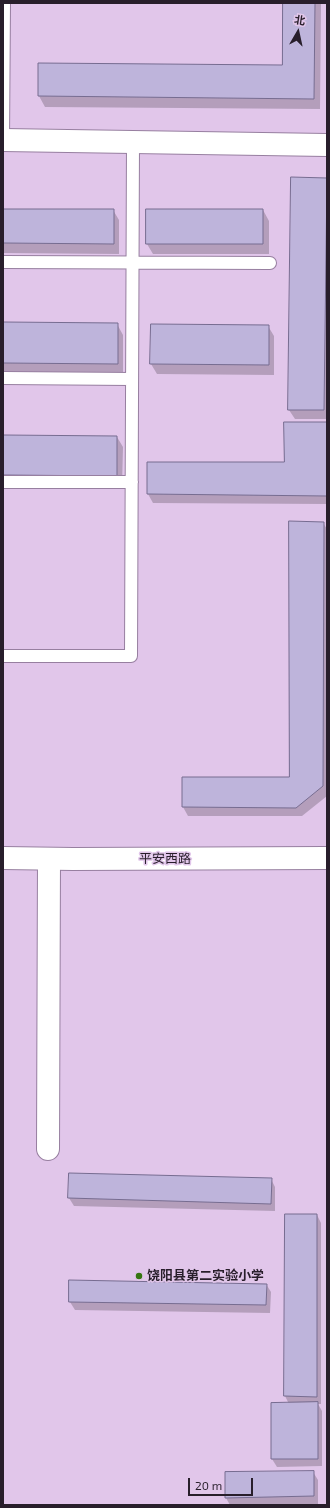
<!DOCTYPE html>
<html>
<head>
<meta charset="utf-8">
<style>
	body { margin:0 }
	#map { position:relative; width:330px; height:1508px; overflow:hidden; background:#e1c6ea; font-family:"Exo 2","Noto Sans SC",sans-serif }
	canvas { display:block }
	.frame { position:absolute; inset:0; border:4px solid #281e2b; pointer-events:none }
	.north { position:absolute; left:278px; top:12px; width:40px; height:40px; -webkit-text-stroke:3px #e1c6ea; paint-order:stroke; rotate:9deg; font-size:11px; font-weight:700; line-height:16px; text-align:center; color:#281e2b }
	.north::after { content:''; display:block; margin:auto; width:14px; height:18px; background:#281e2b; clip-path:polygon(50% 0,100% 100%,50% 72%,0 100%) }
	.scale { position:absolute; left:188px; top:1478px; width:65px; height:18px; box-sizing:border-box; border:2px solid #281e2b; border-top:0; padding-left:5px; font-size:12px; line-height:14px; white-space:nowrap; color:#281e2b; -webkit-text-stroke:3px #e1c6ea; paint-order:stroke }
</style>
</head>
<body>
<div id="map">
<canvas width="330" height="1508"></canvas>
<div class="frame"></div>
<div class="north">北</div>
<div class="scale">20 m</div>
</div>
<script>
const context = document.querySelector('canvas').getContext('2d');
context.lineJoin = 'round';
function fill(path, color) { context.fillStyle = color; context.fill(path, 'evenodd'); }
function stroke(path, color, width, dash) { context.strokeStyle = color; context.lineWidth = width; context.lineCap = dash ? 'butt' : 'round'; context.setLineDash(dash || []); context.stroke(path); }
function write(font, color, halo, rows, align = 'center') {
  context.font = font + ' "Exo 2","Noto Sans SC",sans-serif'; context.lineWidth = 3; context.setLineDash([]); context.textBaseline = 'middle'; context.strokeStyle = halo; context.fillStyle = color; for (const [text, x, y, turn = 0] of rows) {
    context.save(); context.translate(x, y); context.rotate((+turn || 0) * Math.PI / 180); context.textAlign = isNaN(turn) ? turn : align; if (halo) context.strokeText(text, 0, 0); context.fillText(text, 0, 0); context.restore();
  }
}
const shadow = new Path2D(`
	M284,3H321L320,109L45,107L39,96V64L283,66Z
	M326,179L327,419H295L289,410Z
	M3,210H113L119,220V254L3,253Z
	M263,210L269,221V254H153L147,244Z
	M3,323L117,324L123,335V374L3,373Z
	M268,326L274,336V375L157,374L151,364Z
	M327,423V504L153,503L148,494L285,463Z
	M3,436L117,437L123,447L122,487L3,485Z
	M323,523L327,529V796L302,816H188L183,807L290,778Z
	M271,1179L275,1187V1211L74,1206L69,1198Z
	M317,1215L321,1223V1404H318L322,1411V1466L277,1467L272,1459V1404H289L285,1396Z
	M266,1284L271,1292L270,1313L75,1310L70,1302Z
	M313,1472L318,1480V1504L230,1505L226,1498Z`);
const building = new Path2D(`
	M283,3H315L314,99L38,96V63L282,65Z
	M291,177L327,178L324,410H288Z
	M3,209H114V244L3,243Z
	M146,209H263V244H146Z
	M3,322L118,323V364L3,363Z
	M151,324L269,325V365L150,364Z
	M284,422H327V496L147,494V462H284Z
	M3,435L117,436V476L3,475Z
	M289,521L324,522L323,786L296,808L182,807V777H289Z
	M69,1173L272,1178L271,1204L68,1198Z
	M285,1214H317V1397L284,1396Z
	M69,1280L267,1284L266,1305L69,1302Z
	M318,1402V1459H271V1403Z
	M314,1471V1496L225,1498V1472Z`);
const lane = new Path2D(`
	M3,140L4,3
	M3,262L270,263
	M3,378L132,379
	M3,482H132
	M3,656H131L133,142`);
const street = new Path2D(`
	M3,140L327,145
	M48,1149L49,859`);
const secondary = new Path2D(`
	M3,858L73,859L327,858`);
const markers = [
	[139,1276,4,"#357511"]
];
const streetNames = [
	["平安西路",165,859]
];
const poiNames = [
	["饶阳县第二实验小学",147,1276]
];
fill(shadow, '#0003');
fill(building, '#beb4db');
stroke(building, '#766c90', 1);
stroke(lane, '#977fa0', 14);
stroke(street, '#977fa0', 24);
stroke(secondary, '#977fa0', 24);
stroke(lane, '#fff', 12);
stroke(street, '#fff', 22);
stroke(secondary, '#fff', 22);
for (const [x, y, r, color] of markers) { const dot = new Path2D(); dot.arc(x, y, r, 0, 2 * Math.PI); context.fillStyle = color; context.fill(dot); stroke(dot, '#e1c6ea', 1.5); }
write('13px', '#281e2b', '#e1c6ea', streetNames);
write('bold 13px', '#281e2b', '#e1c6ea', poiNames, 'left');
</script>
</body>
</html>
